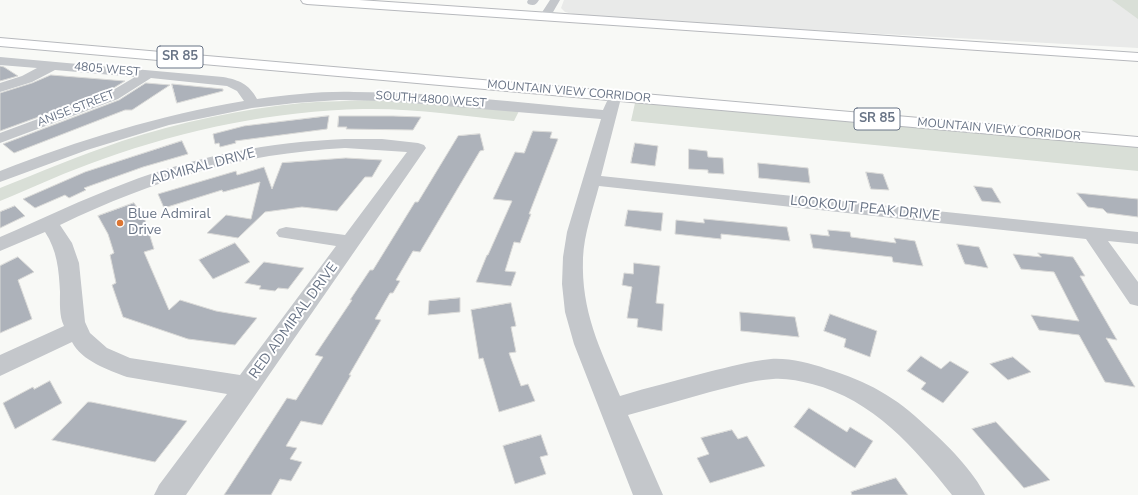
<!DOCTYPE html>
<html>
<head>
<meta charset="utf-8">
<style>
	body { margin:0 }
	canvas { display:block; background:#f8f9f6 }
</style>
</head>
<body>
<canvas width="1138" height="495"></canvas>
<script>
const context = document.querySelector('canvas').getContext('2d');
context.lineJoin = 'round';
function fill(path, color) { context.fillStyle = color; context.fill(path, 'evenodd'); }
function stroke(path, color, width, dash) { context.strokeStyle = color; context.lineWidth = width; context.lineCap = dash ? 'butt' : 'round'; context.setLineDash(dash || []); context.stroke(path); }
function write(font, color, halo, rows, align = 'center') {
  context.font = font + ' "Nunito Sans",sans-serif'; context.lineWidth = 4; context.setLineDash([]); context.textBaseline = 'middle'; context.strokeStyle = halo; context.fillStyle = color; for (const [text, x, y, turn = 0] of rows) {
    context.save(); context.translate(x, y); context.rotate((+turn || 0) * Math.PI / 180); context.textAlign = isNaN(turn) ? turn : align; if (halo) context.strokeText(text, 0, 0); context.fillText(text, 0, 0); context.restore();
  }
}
const built = new Path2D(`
	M564,0H1138V48L810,30L577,15L565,12L561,8Z`);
const green = new Path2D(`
	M1112,0H1138V19Z
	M375,100L519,111L514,121C464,116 413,108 363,109C275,111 187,129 103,159C68,171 34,187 0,201V188C40,172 81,155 122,141C179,122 242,109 302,103C326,101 351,101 375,100Z
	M635,103L1138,146V171L631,121Z`);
const building = new Path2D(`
	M0,66L4,67L18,76L0,81Z
	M51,75L125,81L107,92L0,131V93L32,83Z
	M146,83L170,85L132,110H125L14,153L3,144L119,100Z
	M172,84L223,89V91L177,103Z
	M329,116L327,129L235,141L236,143L220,147L219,143L215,144L213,134L244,126Z
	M339,116H393L421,117L413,130L346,129L347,127H338Z
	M533,131L552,132L550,138L558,139L529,214H531L520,243L514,242L505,271L516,272L511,286L476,282L487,255H488L512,201L493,199L515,152L524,153Z
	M480,134L484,150L480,151L420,252L413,251L396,280L400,281L393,293H390L375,319L381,320L349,375H351L322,425L301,421L286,446L297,448L290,459L302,462L291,481L280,479L271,495H224L287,398L296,400L323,357L315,355L352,300H350L370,270H373L415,202H418L458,136Z
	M182,141L188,154L143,167L84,188L86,190L69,198L65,195L35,208L23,199L85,172Z
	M635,143L658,146L655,166L631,163Z
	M689,149L707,151L708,157L723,158L724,174L708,173V170L689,169Z
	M346,158L382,160L372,177H365L337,211L302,207L265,212L238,238L207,233L226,215L251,219L260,182L223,192L222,190L164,208L158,194L236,171L237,175L264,167L272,189L282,163Z
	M758,163L808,168L810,183L759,178Z
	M866,172L883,174L889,190L871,189Z
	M974,186L992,188L1001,203L982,201Z
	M1077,193L1138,199V217L1107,213L1103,209L1088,207Z
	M134,203L144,217L154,249L144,252L169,310L180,300L216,311L257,318L235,345L188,339L123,317L112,285L116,283L110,255L114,253L108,234L98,216Z
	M15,206L25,216L0,228V212Z
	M628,210L663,213L661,231L625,226Z
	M704,219L787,227L790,241L721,234V239L675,234L676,220L704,223Z
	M828,230L850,232L851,237L896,243L894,238L915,241L923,266L893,262L892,257L813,248L810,234L829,236Z
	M235,243L250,262L213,279L199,260Z
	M957,244L979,247L988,268L965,264Z
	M1038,253L1073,257L1085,276H1080L1117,340L1106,338L1135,387L1105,382L1079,335L1039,330L1031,315L1079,321L1054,272L1021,269L1013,254L1041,257Z
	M18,257L34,272L18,280L32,319L0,333V266Z
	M264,262L304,268L288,289L278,288L275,291L259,289L261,286L245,283Z
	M634,263L660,266L656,303L664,304L662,331L637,327L638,319L627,318L632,287L622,285L624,273L633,274Z
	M460,298V312L428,315L429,301Z
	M511,303L516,326L511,327L516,352L509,353L521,386L528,384L535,401L499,412L483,358L479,359L471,310Z
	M740,312L795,317L799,337L741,331Z
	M830,314L877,331L870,357L844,347L846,339L824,331Z
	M921,356L941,369L950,361L969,372L943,403L921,389L926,383L907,371Z
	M1013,357L1031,372L1008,380L990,364Z
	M50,381L62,403L15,429L3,403L33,387L34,389Z
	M88,402H91L187,421L155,462L52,440Z
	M809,408L847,432L850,427L873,441L855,468L794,427Z
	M996,422L1050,480L1024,488L972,429Z
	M732,430L738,439L747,436L765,466L710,483L697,458L709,454L701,438Z
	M541,435L548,455L540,457L546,474L515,484L503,446Z
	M896,478L908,495H852L851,492Z`);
const minor = new Path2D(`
	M528,0H539C536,5 534,6 528,4L527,2Z
	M550,0H560L549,19H541L539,17Z
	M0,57L223,77C239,80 249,84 257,99C289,95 322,91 354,92C437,92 521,103 603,110L608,99L613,98L618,99L620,102L601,176L1138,232V244L1108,241L1138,282V306L1130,304L1086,239L599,186C593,209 584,234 583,258C581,312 600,348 620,396C649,387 679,380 708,372C729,367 749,361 771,359C790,358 809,363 827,369C867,381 896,397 926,426C945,442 975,473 985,495H952C914,447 873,400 812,384C799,381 786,378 773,379C752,380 731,387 710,392C683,400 656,407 628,415L663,495H633L574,344L565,312L562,284L563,257L567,232L601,119L385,101L339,100L295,103L252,108L169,125L87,150L0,182V171C79,140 160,115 244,101L237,91L227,86L151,78L118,99L0,143V133L108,93L135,77L55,70L32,82L0,92V83L22,76L37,68L0,65Z
	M345,139H382L418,143L424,145L426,148L186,495H154L159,485L227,394L127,377C108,370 82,361 72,342L0,376V355L64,326C59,316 60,302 60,292C59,270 57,250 45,232L0,251V237C42,219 83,199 126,183C196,156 270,142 345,139ZM345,148L407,152L345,235L286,227L279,229L276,233L279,237L336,246L240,375L130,358L107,348L90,333L85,322L79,263L72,243L60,225C156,179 239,154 345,148Z`);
const highway = new Path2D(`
	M301,0H359L1138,53V61L307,4L303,3Z
	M0,38L1138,137V147L0,46Z`);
const markers = [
	[120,223,4,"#dc7532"]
];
const farStreetnames = [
	["4805 WEST",107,70,5],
	["MOUNTAIN VIEW CORRIDOR",569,92,5],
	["SOUTH 4800 WEST",431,100,4],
	["ANISE STREET",76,109,-21],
	["MOUNTAIN VIEW CORRIDOR",999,130,5]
];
const shields = [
	[180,57,46],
	[877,119,46]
];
const shieldNames = [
	["SR 85",180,57],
	["SR 85",877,119]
];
const streetNames = [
	["ADMIRAL DRIVE",203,167,-15],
	["LOOKOUT PEAK DRIVE",865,209,6],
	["RED ADMIRAL DRIVE",294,321,-54]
];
const poiNames = [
	["Blue Admiral",128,215],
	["Drive",128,231]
];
fill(built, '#e9eae9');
fill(green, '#d9dfd7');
fill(building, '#adb2ba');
stroke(building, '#dadad8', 1);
stroke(highway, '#b7b9bd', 2);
fill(minor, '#c4c7cb');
fill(highway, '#fff');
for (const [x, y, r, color] of markers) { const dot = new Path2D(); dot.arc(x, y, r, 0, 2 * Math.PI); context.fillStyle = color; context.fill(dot); stroke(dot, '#fff', 1.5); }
write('12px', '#697486', '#fff', farStreetnames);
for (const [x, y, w] of shields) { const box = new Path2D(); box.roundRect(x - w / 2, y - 11, w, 22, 3); context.fillStyle = '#fff'; context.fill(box); stroke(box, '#697486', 1); }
write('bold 13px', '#697486', null, shieldNames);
write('14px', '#697486', '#fff', streetNames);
write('14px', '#697486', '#fff', poiNames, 'left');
</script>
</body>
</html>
